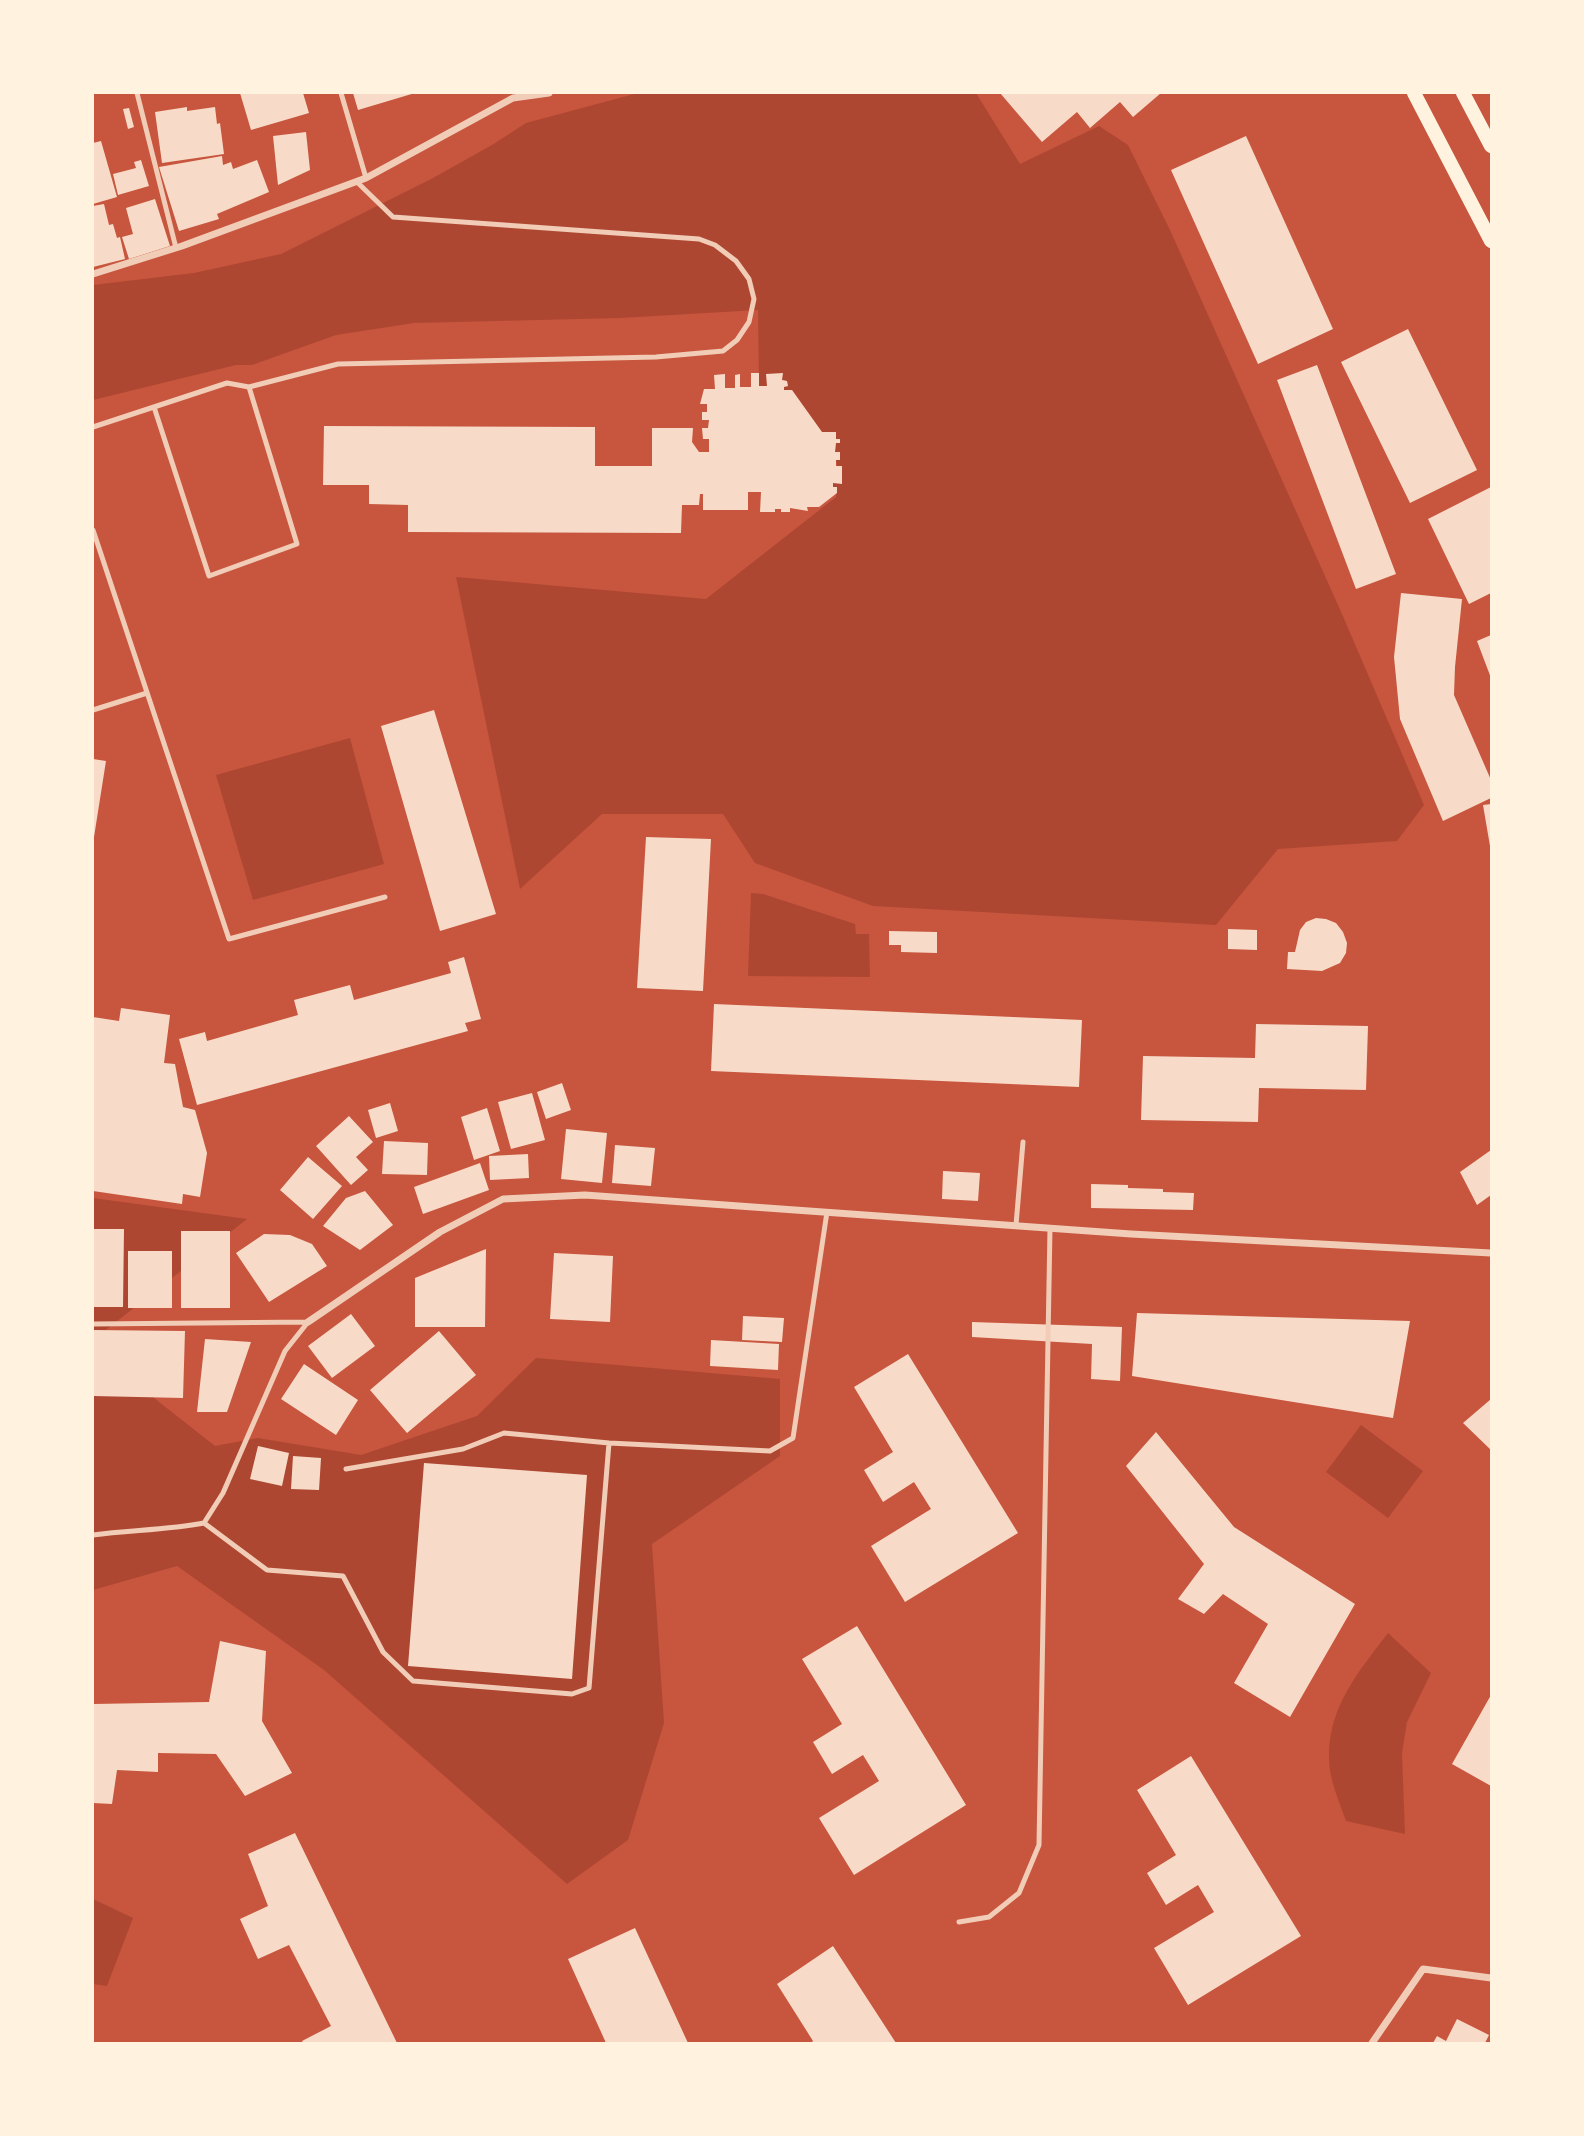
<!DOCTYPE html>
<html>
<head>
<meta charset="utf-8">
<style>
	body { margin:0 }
	#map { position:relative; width:1584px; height:2136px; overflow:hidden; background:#c8553d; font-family:Poppins,sans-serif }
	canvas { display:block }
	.frame { position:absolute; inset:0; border:94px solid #fff3e0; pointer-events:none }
</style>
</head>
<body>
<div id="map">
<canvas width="1584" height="2136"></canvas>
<div class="frame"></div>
</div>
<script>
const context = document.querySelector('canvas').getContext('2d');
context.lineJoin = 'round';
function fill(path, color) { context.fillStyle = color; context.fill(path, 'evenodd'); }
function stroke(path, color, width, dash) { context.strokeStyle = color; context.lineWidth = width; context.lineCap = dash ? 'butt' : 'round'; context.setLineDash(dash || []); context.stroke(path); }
const green = new Path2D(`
	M638,93H976L1020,164L1099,126L1128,145L1170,230L1342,614L1424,805L1397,841L1278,849L1216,925L873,906L755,863L723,814H602L520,889L456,577L706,599L836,497L837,487H833V483H841L836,460H840V452H835L836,443H840V439H836V432H822L792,390H784V387L788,386L787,381L782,380V374L767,386H759L758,310L620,318L414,323L336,335L252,365H236L93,400V285L194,273L281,254L433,178L492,145L526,123Z
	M350,738L384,864L253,900L216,775Z
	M751,893L763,894L855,924L856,934H869L870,977L748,976Z
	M93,1198L247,1219L93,1340Z
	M93,1350L215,1446L258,1438L361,1455L477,1416L536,1358L780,1379V1456L652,1544L664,1723L628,1840L567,1884L324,1670L177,1566L93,1590Z
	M1361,1425L1423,1471L1388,1518L1326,1472Z
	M1388,1633L1431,1673L1407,1722L1402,1753L1405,1834L1346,1821C1339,1801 1329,1779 1329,1758C1328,1707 1359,1671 1388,1633Z
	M93,1899L133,1918L107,1986L93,1984Z`);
const building = new Path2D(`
	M240,93H303L309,113L251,130Z
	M353,93H415L358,110Z
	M1000,93H1161L1133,117L1120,102L1090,128L1077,112L1042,142Z
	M187,107V111L215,107L217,124L220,123L224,154L162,163L155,112Z
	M129,108L134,127L128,129L123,109Z
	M306,132L310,170L278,185L273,136Z
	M1246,136L1333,329L1258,364L1171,170Z
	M101,141L117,197L93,204V143Z
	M222,156L223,165L231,162L233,169L257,160L269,192L217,214L219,219L179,231L159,167Z
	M141,160L149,186L118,195L113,174L136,168L134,162Z
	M155,199L170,246L129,259L122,237L133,234L126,208Z
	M104,204L109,225L113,224L117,238L120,237L125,259L93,267V206Z
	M1408,329L1477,470L1410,503L1341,362Z
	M1317,365L1396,574L1356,589L1277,380Z
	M751,373H759V386H767L766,374L783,373L782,380L787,381L788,386L784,387V390H792L822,432H836V439H840V443H836L835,452H840V460H836V466H842V484L833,483V487H837V493L819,507H807L808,511L790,508V512H781V509H775V512H760L761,492H748V510H703V494H700L699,505H682L681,533L408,532V505L369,504V485H323L324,426L595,427V466H652V428H693L692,442L699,452H709V439H703L702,428H708L709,420H702V412H707V404H700L704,389H715L714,375L725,374V388H735V375L740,374V387H751Z
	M1491,487V593L1469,604L1428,519Z
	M1401,593L1462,599L1455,667L1454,695L1491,780V798L1443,821L1400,719L1394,657Z
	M1491,635V678L1477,641Z
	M434,710L496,914L440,931L381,726Z
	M93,759L106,761L94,837H93Z
	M1491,804V846H1490L1483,805Z
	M646,837L711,839L703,991L637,988Z
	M1316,918L1326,919L1336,923L1343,932L1347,943L1346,953L1340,963L1322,971L1287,969L1288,952H1295L1300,930L1306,922Z
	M1228,929L1257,930V950L1228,949Z
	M889,931L937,932V953L901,952V945H889Z
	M464,957L481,1019L465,1023L468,1031L197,1105L179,1039L205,1032L207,1041L298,1015L294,1000L350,985L354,1000L451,973L448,962Z
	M714,1004L1082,1020L1079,1087L711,1071Z
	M121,1008L170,1015L164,1063L175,1064L183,1107L195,1110L207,1153L200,1197L183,1194L182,1204L93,1191V1017L119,1021Z
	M1256,1024L1368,1026L1366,1090L1259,1088L1258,1122L1141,1120L1143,1056L1255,1058Z
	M562,1083L571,1110L546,1119L537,1092Z
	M532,1093L545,1140L511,1149L498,1102Z
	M390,1103L398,1131L376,1138L368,1110Z
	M487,1108L500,1151L474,1160L461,1117Z
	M349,1116L373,1142L356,1157L368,1170L351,1185L316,1146Z
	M566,1129L607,1133L602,1183L561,1179Z
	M384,1141L428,1143L427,1175L382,1174Z
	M615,1145L655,1148L651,1186L612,1183Z
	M1491,1150V1195L1477,1205L1460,1172Z
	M528,1154L529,1178L490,1180L489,1156Z
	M308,1157L342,1186L313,1219L280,1190Z
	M480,1163L489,1190L423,1214L414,1187Z
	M943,1171L980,1173L978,1201L942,1199Z
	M1091,1184L1128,1185V1188L1163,1189V1192L1194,1193L1193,1210L1091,1208Z
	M365,1191L393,1225L360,1250L323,1226L346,1198Z
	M93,1229H124L123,1307H93Z
	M181,1231H230V1308H181Z
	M264,1234L290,1235L312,1244L327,1266L269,1302L236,1253Z
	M486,1249L485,1327H415V1278Z
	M128,1251H172V1308H128Z
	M554,1253L613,1256L610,1322L550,1319Z
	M1137,1313L1410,1321L1393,1418L1132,1376Z
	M351,1314L375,1346L332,1378L308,1346Z
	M743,1316L784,1318L782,1342L742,1340Z
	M972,1322L1122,1327L1120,1381L1091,1379L1092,1344L972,1337Z
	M93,1330L185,1331L183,1398L93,1396Z
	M439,1331L476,1375L407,1433L370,1390Z
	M205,1339L251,1342L227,1412H197Z
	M711,1340L779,1344L778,1370L710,1366Z
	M908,1354L1018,1533L905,1602L871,1546L931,1509L914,1482L883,1502L864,1470L893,1452L854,1387Z
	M304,1364L358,1400L336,1435L281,1399Z
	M1491,1399V1450L1463,1423Z
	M1156,1432L1234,1527L1355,1604L1290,1717L1234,1683L1268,1624L1223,1594L1204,1614L1178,1599L1204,1564L1126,1466Z
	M258,1446L289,1453L282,1486L250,1479Z
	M293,1456L321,1458L319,1490L291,1489Z
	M424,1463L587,1475L572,1679L408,1666Z
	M857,1626L966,1805L854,1875L819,1818L879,1781L863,1755L832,1774L813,1742L842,1724L802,1659Z
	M220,1641L266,1651L262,1721L292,1773L245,1796L216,1754L158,1753V1772L117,1770L112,1804L93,1803V1704L209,1702Z
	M1491,1695V1786L1452,1764Z
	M1191,1756L1301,1936L1188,2005L1154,1948L1214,1912L1198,1885L1166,1905L1147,1873L1176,1855L1137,1790Z
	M295,1833L397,2043H303L302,2041L331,2026L289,1945L258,1959L240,1919L268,1906L248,1854Z
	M635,1928L688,2043H606L568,1959Z
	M833,1946L896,2043H811L813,2041L777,1984Z
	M1457,2019L1489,2035L1485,2043H1433L1437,2036L1446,2041Z`);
const service = new Path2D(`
	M137,93L176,248
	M341,93L366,178
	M249,387L338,364L656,357L723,351L737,340L749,322L754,299L749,279L736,261L715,245L699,239L393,217L357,182
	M93,427L227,383L249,387L297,544L209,576L154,407
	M93,530L229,939L385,897
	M93,710L147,693
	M1016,1225L1023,1142
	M93,1324L308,1322
	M346,1469L463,1449L504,1433L609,1443L770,1451L793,1438L827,1212
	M204,1523L267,1570L343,1576L383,1652L413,1681L572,1694L589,1688L609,1443
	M93,1535C130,1530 167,1530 204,1523L223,1493L285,1351L308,1322
	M959,1922L989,1917L1019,1893L1039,1845L1050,1228`);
const minor = new Path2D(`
	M93,274L182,246L366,178L513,98L549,93
	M308,1322L440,1232L503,1199L585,1195L1131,1234L1491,1253
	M1372,2043L1423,1969L1491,1978`);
const secondary = new Path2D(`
	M1414,93L1491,241
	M1463,93L1491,146`);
fill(green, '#ae4732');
fill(building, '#f7dbc8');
stroke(service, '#f1ccb7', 5);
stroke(minor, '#f1ccb7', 7);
stroke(secondary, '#fff3e0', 14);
</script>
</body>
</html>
